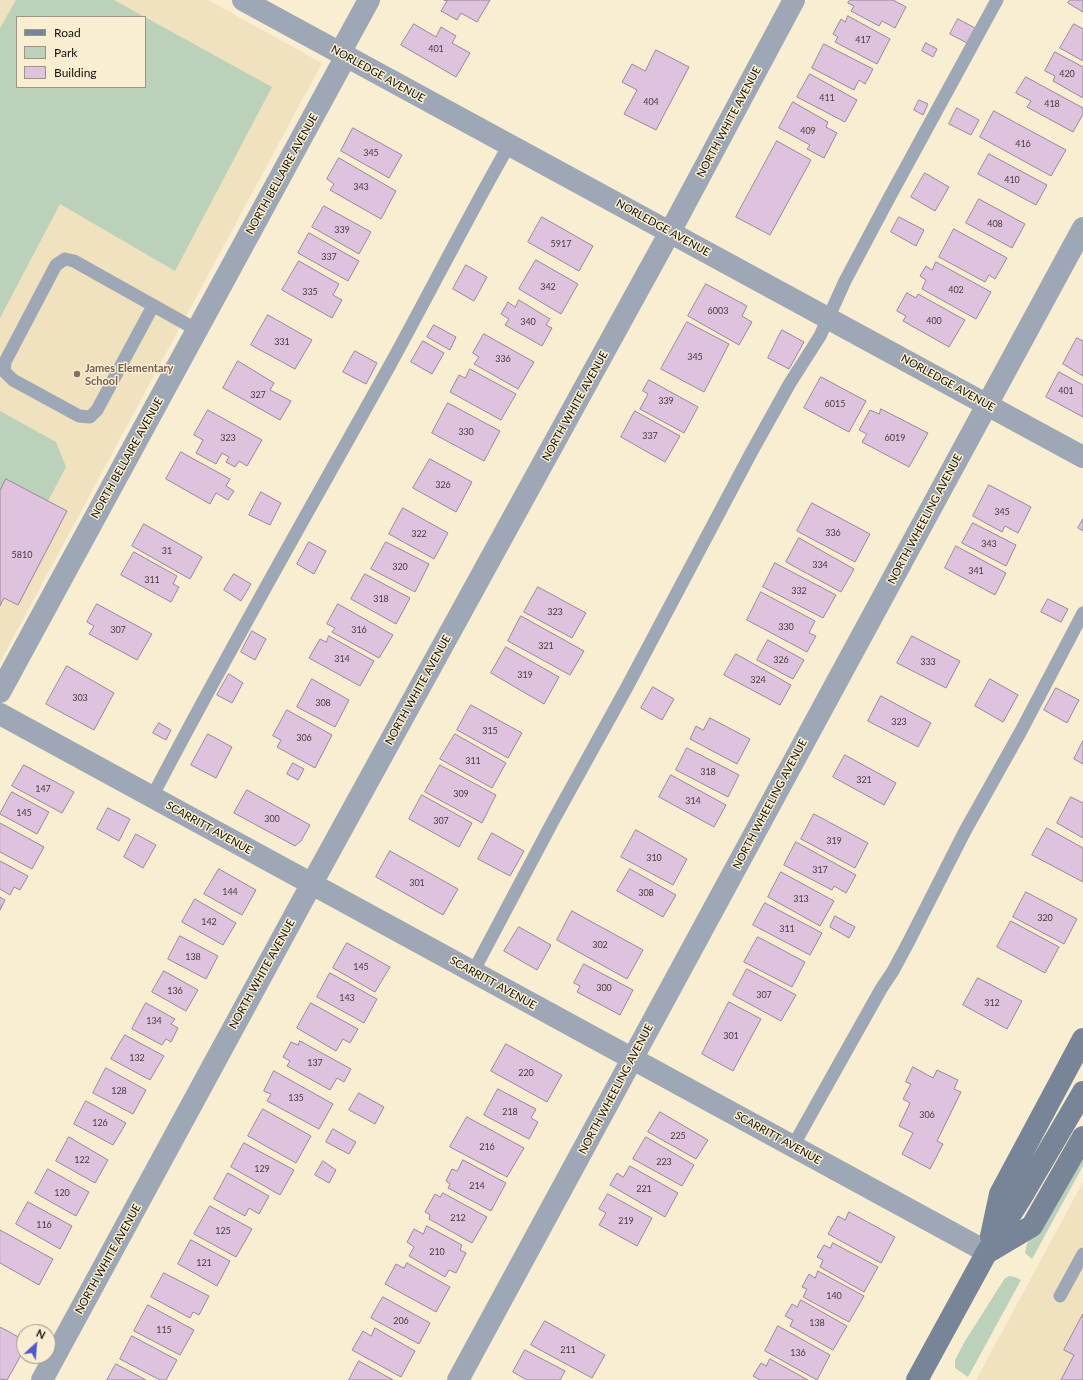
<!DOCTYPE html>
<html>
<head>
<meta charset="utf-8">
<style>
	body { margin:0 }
	#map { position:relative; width:1083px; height:1380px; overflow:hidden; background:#f9eed2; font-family:Lato,sans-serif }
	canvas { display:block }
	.legend { position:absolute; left:16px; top:16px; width:130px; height:72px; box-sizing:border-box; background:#f9eed2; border:1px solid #9d9581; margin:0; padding:5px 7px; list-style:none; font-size:12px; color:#141007 }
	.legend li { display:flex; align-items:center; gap:8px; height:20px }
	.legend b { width:20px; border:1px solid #9d9581 }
	.north { position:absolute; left:16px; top:1324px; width:40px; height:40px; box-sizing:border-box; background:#f9eed2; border:1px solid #9d9581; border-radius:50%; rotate:26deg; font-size:11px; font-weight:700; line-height:16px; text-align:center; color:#141007 }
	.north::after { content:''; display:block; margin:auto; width:14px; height:18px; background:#5258ce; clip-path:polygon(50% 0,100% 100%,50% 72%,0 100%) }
</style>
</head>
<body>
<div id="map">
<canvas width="1083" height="1380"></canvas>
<ul class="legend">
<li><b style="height:5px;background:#788498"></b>Road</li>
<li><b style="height:11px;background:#bbd1b9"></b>Park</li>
<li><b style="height:11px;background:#dfc2de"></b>Building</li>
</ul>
<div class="north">N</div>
</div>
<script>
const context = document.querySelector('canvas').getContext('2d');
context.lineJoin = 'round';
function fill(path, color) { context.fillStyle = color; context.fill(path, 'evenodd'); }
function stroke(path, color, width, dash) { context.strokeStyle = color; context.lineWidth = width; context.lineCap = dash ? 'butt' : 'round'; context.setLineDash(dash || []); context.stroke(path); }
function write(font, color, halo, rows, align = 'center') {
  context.font = font + ' Lato,sans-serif'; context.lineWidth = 3; context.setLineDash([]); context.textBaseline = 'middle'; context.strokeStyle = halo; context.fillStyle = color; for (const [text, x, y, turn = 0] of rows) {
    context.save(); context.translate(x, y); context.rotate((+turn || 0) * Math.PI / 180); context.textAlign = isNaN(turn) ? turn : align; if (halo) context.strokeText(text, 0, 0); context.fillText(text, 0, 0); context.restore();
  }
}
const built = new Path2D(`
	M0,0H208L322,63L0,662ZM17,17H145V87H17Z
	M1083,1182V1380H976Z`);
const green = new Path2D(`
	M16,0H114L272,87L175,271L60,204L0,318V28ZM17,17H145V87H17Z
	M0,411L56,442L66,467L48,501L6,479L0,491Z
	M1083,1145V1166L1032,1259L1025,1253L1027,1244Z
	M1010,1276L1015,1277L1021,1280L968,1377L955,1368V1360L965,1341L1005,1278Z`);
const building = new Path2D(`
	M444,0H490L477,22L461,13L457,20L441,11L447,1Z
	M850,0H893L906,7L895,28L882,21L879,26L851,11L854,6L848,3Z
	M1070,0H1083V12L1068,3Z
	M848,16L890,39L877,64L835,42L838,37L833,34L841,19L845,22Z
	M958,19L975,28L967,43L950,34Z
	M414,24L436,37L441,27L456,36L452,43L470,53L456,77L401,45Z
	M1074,24L1083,29V61L1060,48Z
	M926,43L937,49L933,57L922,51Z
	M824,44L873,69L865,84L859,80L854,90L812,68Z
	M656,50L689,67L656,130L624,114L637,90L622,82L632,64L645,71Z
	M1055,52L1083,67V98L1053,81L1055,76L1045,71Z
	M810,74L857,100L845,122L797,97Z
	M1026,77L1083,108V114L1073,132L1027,107L1031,101L1016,93Z
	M919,100L928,104L923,115L914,110Z
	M793,102L828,122L826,127L837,133L824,158L807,149L810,145L779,128Z
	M957,108L979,120L971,135L949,124Z
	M994,111L1066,150L1051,176L980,137Z
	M353,128L402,155L389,178L341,151Z
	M777,141L811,160L770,235L736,217Z
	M989,154L1047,185L1036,205L978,174Z
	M339,158L396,191L381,219L330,190L334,184L327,179Z
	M925,173L949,187L935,211L911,197Z
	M979,199L1025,224L1012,248L966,223Z
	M324,206L371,232L359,254L312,227Z
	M542,217L593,246L579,271L528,242Z
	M899,217L924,230L916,246L891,232Z
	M954,229L1007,258L995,279L989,275L985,282L939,257Z
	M309,233L359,261L348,281L298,253Z
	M536,260L578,284L561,314L519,289Z
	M299,261L339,284L333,295L342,300L332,318L282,290Z
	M936,262L991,292L976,319L922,289L926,280L920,276L926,266L932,270Z
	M466,265L487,277L474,301L453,289Z
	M706,284L747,306L742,316L752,322L739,345L688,316Z
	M907,293L916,298L918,294L965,320L949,347L903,321L906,316L897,311Z
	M519,300L550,319L546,325L552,328L542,346L505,325L509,319L501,314L508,302L515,307Z
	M268,315L312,340L295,369L251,345Z
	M687,322L729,344L704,392L661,369Z
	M434,325L456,337L450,350L427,337Z
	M782,330L804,342L789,369L768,358Z
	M484,334L534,362L518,389L474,364L479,357L473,353Z
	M1077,338L1083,341V376L1063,364Z
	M423,341L444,353L432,374L411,362Z
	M355,351L377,363L366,384L343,372Z
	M238,361L274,383L270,390L291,401L280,420L223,388Z
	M470,369L516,394L501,420L450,392L459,375L465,378Z
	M1059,372L1083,385V417L1046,397Z
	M821,377L866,401L849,432L804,408Z
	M649,380L698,407L684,433L640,409L648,394L643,391Z
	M448,403L500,431L484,461L432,433Z
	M881,409L928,433L909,467L862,442L867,434L859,430L870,410L879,414Z
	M208,410L262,440L247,466L239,461L235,467L226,462L229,457L222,453L216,464L196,453L203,440L194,435Z
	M635,411L680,436L665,462L621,437Z
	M181,452L230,479L226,486L234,491L228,500L216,493L210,504L166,479Z
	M430,459L472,482L456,512L413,488Z
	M6,479L67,511L18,605L4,598L0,606V491Z
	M989,485L1031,507L1018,533L1005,526L1002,532L973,516Z
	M261,492L281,503L270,525L249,515Z
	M812,503L870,534L855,562L797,531Z
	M403,508L448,533L434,559L389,534Z
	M1083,519V531L1078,528Z
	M973,523L1016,545L1006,566L962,543Z
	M144,524L202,557L190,579L132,546Z
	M799,538L854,569L841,592L786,562Z
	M309,542L326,551L314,574L297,564Z
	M386,542L429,564L415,592L371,569Z
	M956,546L1006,573L995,595L945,568Z
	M134,552L177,576L173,584L179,587L171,602L121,575Z
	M775,563L836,595L823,618L763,587Z
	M234,574L251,584L241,601L224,590Z
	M365,574L410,598L396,624L351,599Z
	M538,587L586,613L572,638L524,612Z
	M761,592L815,621L809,633L816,636L807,652L747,620Z
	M1048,599L1068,609L1061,622L1041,612Z
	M97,604L152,634L137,660L89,634L94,626L87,622Z
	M338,604L393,635L379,658L332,632L335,628L327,624Z
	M521,616L584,651L570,675L508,641Z
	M252,631L266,639L255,660L241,652Z
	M329,636L374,661L360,686L309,658L320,639L326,642Z
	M912,636L960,661L946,688L897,663Z
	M768,640L804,660L793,679L757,660Z
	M506,647L559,677L544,704L491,673Z
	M736,654L791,685L780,705L724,675Z
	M67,666L114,693L94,730L46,704Z
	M229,674L243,683L232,703L217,695Z
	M312,679L349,700L335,727L297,707Z
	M990,679L1018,695L1003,722L975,706Z
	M653,687L674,699L662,720L641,708Z
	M1056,688L1079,700L1067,723L1044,710Z
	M881,696L931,723L918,747L868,721Z
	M471,705L522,733L508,758L457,730Z
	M287,710L332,735L315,768L277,747L281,740L273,736Z
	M710,718L750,739L737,764L690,739L696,726L703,730Z
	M159,723L171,730L166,740L153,733Z
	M208,734L232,747L216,778L191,765Z
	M455,734L506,763L492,788L440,759Z
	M1083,741V764L1074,759Z
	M687,748L739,775L728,797L676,770Z
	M845,755L896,783L884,805L833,777Z
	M293,763L304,769L298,780L287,774Z
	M24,765L74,792L62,813L12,786Z
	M440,765L496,795L482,823L425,792Z
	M671,775L726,805L714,827L659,797Z
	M247,790L310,825L301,841L295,846L234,813Z
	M12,792L49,812L37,834L0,814Z
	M422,795L472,823L459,847L409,819Z
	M1071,797L1083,803V838L1057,823Z
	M108,808L130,819L119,841L97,829Z
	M814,814L868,843L855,868L801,839Z
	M0,823L44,847L32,869L0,852Z
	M1047,828L1083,848V882L1032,855Z
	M636,830L687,859L673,885L621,857Z
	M492,833L524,851L510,876L478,859Z
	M136,834L156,845L143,868L124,857Z
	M796,842L856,875L846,893L834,886L832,890L784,865Z
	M390,851L458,889L443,915L376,877Z
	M0,861L28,876L20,890L14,887L10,895L0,889Z
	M219,869L256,890L242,915L204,894Z
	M630,869L676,895L663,917L617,891Z
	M781,872L834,901L820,926L768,897Z
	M1026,892L1077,919L1064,944L1013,917Z
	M0,897L5,900L0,910Z
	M195,899L236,923L223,945L182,922Z
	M765,903L822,933L810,955L753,925Z
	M572,911L643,950L627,979L557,940Z
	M835,916L855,927L849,938L830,927Z
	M1011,921L1059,947L1045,973L997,947Z
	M519,927L551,945L537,970L504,951Z
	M180,936L218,956L206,979L168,959Z
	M758,937L805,962L792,987L744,962Z
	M347,943L390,967L375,992L333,968Z
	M584,964L633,990L620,1015L577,992L580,986L574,983Z
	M747,969L796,995L781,1021L733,995Z
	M164,971L198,990L186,1011L152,992Z
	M330,973L377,999L364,1023L317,997Z
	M978,978L1022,1001L1007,1029L963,1005Z
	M729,1002L761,1019L733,1071L702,1054Z
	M146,1003L175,1019L171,1024L178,1028L171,1042L166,1039L162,1045L132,1029Z
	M311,1003L358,1029L350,1043L343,1039L336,1051L297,1028Z
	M125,1035L164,1056L150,1080L111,1059Z
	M300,1041L351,1069L344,1082L337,1078L330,1090L287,1066L290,1061L283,1057L291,1042L298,1045Z
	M506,1044L562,1075L547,1102L491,1071Z
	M913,1067L933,1078L937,1070L958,1080L954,1089L961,1092L937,1141L943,1144L930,1169L902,1154L913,1133L899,1126L910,1103L903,1099L911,1084L906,1082Z
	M106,1068L146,1090L133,1114L93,1093Z
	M274,1071L333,1104L319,1129L267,1101L271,1094L264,1091Z
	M498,1089L536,1109L531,1118L538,1122L529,1139L484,1115Z
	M359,1093L384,1107L375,1124L349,1110Z
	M86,1101L126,1123L113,1145L74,1124Z
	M263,1109L311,1136L296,1163L248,1136Z
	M660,1112L708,1140L696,1159L648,1132Z
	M467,1117L524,1148L507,1177L450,1147Z
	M333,1129L356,1142L349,1154L326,1142Z
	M69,1137L108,1160L95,1183L56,1161Z
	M646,1137L694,1165L682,1186L633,1159Z
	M244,1143L294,1170L280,1195L231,1167Z
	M463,1160L506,1183L491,1211L448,1188L450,1184L446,1181L452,1169L457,1171Z
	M323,1161L336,1170L329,1183L315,1175Z
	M630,1166L678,1193L665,1217L610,1185L617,1173L623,1177Z
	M48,1169L89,1192L76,1216L35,1193Z
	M228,1173L269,1196L259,1214L249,1208L245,1216L214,1199Z
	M443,1193L487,1217L472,1243L429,1219L430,1215L425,1212L435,1194L440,1197Z
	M608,1194L652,1218L637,1246L599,1225L606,1213L599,1209Z
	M28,1202L72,1226L60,1249L16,1224Z
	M210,1206L252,1229L236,1257L194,1234Z
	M849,1212L895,1237L881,1263L828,1234L838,1216L845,1220Z
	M427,1226L462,1245L460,1250L466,1253L456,1273L449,1270L445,1277L409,1256L414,1247L407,1242L414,1229L423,1234Z
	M0,1230L53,1259L39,1285L0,1263Z
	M191,1240L230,1261L217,1286L178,1264Z
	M833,1243L878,1267L864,1292L820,1267L823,1260L817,1257L824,1245L830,1248Z
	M407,1263L450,1287L436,1312L385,1284L396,1264L404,1268Z
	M818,1271L864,1296L849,1322L803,1297L807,1289L802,1287L809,1274L815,1278Z
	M164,1273L209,1296L199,1315L193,1312L190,1318L151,1297Z
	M383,1297L430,1323L419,1344L371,1318Z
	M801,1300L847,1326L833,1350L790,1326L793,1320L785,1316L792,1304L797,1307Z
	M148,1305L194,1330L180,1355L134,1331Z
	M1083,1314V1380H1061L1074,1355L1064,1350Z
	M545,1321L605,1355L592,1378L531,1345Z
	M778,1326L830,1355L817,1380L765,1351Z
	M0,1327L24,1340V1350L7,1380L0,1379Z
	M375,1328L415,1351L401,1377L352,1350L363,1331L371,1336Z
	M132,1336L177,1360L166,1380H160L120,1359Z
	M525,1350L565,1371L560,1380H527L513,1372Z
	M770,1359L808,1380H760L753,1376L761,1363L766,1366Z
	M359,1361L393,1380H349Z
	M116,1364L146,1380H107Z`);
const service = new Path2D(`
	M153,306L97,410L90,417L79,416L13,380L4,371L5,362L56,265L65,259L74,261L197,330
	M152,797C228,651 310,509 390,365C430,292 468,217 509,145
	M473,972L553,821L627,687L751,453L790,383L820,336L845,281L888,200L997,0
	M793,1146L881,989L893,971L908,943L965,831L1021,731L1083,613
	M1060,1296L1083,1254`);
const minor = new Path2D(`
	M243,0L1083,457
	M340,53L369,0
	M0,692L346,56
	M0,714L987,1252
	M42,1380L299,907L670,232L794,0
	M458,1380L1083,228`);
const secondary = new Path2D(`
	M991,1236L1000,1194L1083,1039
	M990,1251L1032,1226L1083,1137
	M917,1380L987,1252L1021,1198L1083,1092`);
const markers = [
	[77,374,4,"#8d6e63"]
];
const numberNames = [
	["417",863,40],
	["401",436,49],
	["420",1067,74],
	["411",827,98],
	["404",651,102],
	["418",1052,104],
	["409",808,131],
	["416",1023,144],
	["345",371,153],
	["410",1012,180],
	["343",361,187],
	["408",995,224],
	["339",342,230],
	["5917",561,244],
	["337",329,257],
	["342",548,287],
	["402",956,290],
	["335",310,292],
	["6003",718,311],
	["400",934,321],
	["340",528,322],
	["331",282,342],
	["345",695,357],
	["336",503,359],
	["401",1066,391],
	["327",258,395],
	["339",666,401],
	["6015",835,404],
	["330",466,432],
	["337",650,436],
	["323",228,438],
	["6019",895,438],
	["326",443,485],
	["345",1002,512],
	["336",833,533],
	["322",419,534],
	["343",989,544],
	["31",167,551],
	["5810",22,555],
	["334",820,565],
	["320",400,567],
	["341",976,571],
	["311",152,580],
	["332",799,591],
	["318",381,599],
	["323",555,612],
	["330",786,627],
	["307",118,630],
	["316",359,630],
	["321",546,646],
	["314",342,659],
	["326",781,660],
	["333",928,662],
	["319",525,675],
	["324",758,680],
	["303",80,698],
	["308",323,703],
	["323",899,722],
	["315",490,731],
	["306",304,738],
	["311",473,761],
	["318",708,772],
	["321",864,780],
	["147",43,789],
	["309",461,794],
	["314",693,801],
	["145",24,813],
	["300",272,819],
	["307",441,821],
	["319",834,841],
	["310",654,858],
	["317",820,870],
	["301",417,883],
	["144",230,892],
	["308",646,893],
	["313",801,899],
	["320",1045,918],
	["142",209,922],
	["311",787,929],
	["302",600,945],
	["138",193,957],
	["145",361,967],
	["300",604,988],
	["136",175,991],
	["307",764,995],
	["143",347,998],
	["312",992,1003],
	["134",154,1021],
	["301",731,1036],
	["132",137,1058],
	["137",315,1063],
	["220",526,1073],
	["128",119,1091],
	["135",296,1098],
	["218",510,1112],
	["306",927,1115],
	["126",100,1123],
	["225",678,1136],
	["216",487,1147],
	["122",82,1160],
	["223",664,1162],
	["129",262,1169],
	["214",477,1186],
	["221",644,1189],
	["120",62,1193],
	["212",458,1218],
	["219",626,1221],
	["116",44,1225],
	["125",223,1231],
	["210",437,1252],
	["121",204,1263],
	["140",834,1296],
	["206",401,1321],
	["138",817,1323],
	["115",164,1330],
	["211",568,1350],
	["136",798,1353]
];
const streetNames = [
	["NORLEDGE AVENUE",378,74,29],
	["NORTH WHITE AVENUE",729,122,-62],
	["NORTH BELLAIRE AVENUE",282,174,-61],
	["NORLEDGE AVENUE",663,228,29],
	["NORLEDGE AVENUE",948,383,29],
	["NORTH WHITE AVENUE",575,406,-61],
	["NORTH BELLAIRE AVENUE",127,458,-61],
	["NORTH WHEELING AVENUE",925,519,-62],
	["NORTH WHITE AVENUE",418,690,-61],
	["NORTH WHEELING AVENUE",770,804,-62],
	["SCARRITT AVENUE",209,828,29],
	["NORTH WHITE AVENUE",262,974,-61],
	["SCARRITT AVENUE",493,983,29],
	["NORTH WHEELING AVENUE",616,1089,-62],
	["SCARRITT AVENUE",778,1138,29],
	["NORTH WHITE AVENUE",108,1259,-61]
];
const educationNames = [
	["James Elementary",85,368],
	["School",85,381]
];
fill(built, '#f0e2bf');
fill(green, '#bbd1b9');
fill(building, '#dfc2de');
stroke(building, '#9b869b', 1);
stroke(service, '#9ea7b5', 13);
stroke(minor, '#9ea7b5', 22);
stroke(secondary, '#788498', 22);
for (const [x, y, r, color] of markers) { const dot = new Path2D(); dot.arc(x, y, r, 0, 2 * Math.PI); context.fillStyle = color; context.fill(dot); stroke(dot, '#f9eed2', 1.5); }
write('9px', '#473c3d', null, numberNames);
write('11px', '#141007', '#f9eed2', streetNames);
write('bold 11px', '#785e54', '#f9eed2', educationNames, 'left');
</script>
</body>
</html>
